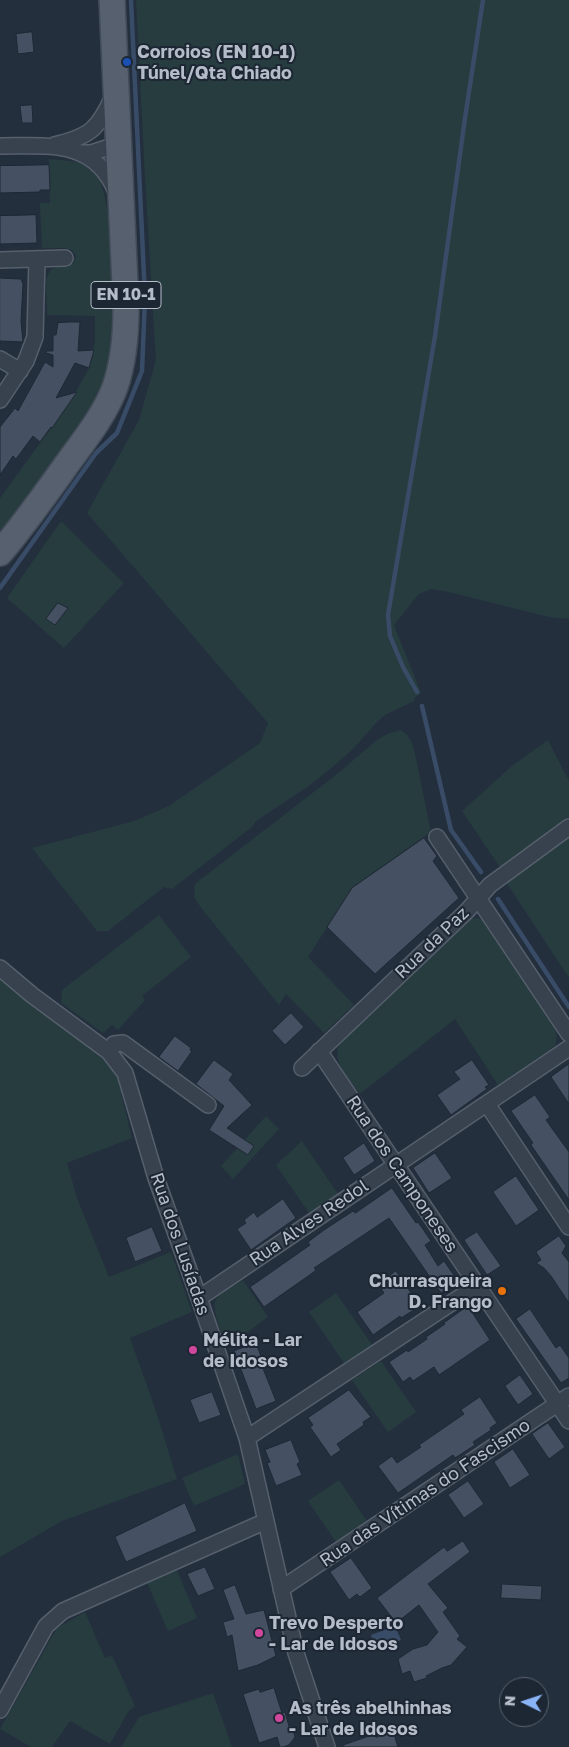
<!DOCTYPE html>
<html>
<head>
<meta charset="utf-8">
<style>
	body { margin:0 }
	#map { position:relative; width:569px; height:1747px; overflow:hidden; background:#242f3e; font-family:"Golos Text",sans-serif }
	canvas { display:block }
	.north { position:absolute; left:499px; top:1677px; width:50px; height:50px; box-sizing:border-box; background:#1d2633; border:1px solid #59626f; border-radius:50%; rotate:274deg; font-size:14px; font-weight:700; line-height:20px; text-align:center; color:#b4bcc9 }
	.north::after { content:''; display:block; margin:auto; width:18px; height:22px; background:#8ab4f8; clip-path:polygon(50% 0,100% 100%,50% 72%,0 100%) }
</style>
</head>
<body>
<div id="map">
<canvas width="569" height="1747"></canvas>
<div class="north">N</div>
</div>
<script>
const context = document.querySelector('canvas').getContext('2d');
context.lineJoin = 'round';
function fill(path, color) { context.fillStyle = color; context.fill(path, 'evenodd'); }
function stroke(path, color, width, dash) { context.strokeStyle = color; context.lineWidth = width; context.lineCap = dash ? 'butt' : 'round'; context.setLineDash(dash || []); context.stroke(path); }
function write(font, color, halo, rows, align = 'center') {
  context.font = font + ' "Golos Text",sans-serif'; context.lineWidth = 4; context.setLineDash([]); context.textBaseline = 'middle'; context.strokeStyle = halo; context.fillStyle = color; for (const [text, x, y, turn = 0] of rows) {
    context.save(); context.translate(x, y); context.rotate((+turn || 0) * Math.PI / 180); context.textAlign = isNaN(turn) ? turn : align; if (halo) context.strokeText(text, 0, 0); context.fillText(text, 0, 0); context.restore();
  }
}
const green = new Path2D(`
	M136,0H569V619L549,617L449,592L431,589L419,594L394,625L421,693L415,697L414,701L385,715L376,723L353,749L335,765L309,786L256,821L252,827L172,889L164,887L108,931H97L32,848L134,821L169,806L260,743L268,723L87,513L139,420L156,360L145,178Z
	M49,159L80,162L96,175L100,181L105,197L110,225L115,329L109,369L96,401L84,421L0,535V498L72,399L89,368L95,341V316L47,315L46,280L50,270L61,265L73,263L76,256L72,250L64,248H42L40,203H50Z
	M61,521L124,583L64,648L7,598Z
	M400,730C409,734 411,741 414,749L431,832L352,888L308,957L354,1005L324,1033L286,994L279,1005L202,909L195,899L194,887L196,883L337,774L377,740L387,734Z
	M548,740L569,781V817L501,869L462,811L513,765Z
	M569,834V978L506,882Z
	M159,915L191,957L142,996L145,1000L118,1030L112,1025L103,1033L61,1003L62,990Z
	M477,918L484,921L554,1027L557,1036L555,1046L498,1085L455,1019L360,1094C350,1080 330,1061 340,1043L472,919Z
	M0,976L39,1011L78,1037L104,1057L118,1072L123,1093L121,1094L132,1138L67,1163L77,1198L109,1277L171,1252L192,1312L130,1338L155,1408L177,1479L62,1521L0,1557Z
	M266,1116L279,1129L233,1179L221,1166Z
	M302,1141L338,1194L309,1213L276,1165Z
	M243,1280L268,1317L227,1347C223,1336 209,1307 217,1298C223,1290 235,1285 243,1280Z
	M336,1293L372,1345L344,1363L309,1312Z
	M381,1361L416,1412L388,1432L352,1380Z
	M238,1454L245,1484L194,1506L182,1478Z
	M339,1480L367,1521L336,1542L308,1501Z
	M177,1570L197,1618L168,1631L147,1583Z
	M85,1612L105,1658L112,1655L135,1706L128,1712L110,1744L70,1721L52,1747H31L0,1729L57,1628Z
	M213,1693L232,1747H121L139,1717Z`);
const water = new Path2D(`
	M395,1626L401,1640L376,1650L371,1635Z`);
const stream = new Path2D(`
	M0,588L96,453L117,433L142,371L145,297L131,0
	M417,692L403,667L390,636L388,615L435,336L465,118L483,0
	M422,706L451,830L481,872
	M498,899L569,1007`);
const building = new Path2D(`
	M32,32L34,52L18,54L16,34Z
	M32,105L33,123H22L20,106Z
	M49,165L50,190H40V192L0,193V166Z
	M36,215L37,243L0,244V216Z
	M0,278L21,279L23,284L21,321L23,342L0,341Z
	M70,322H80L78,351L94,350L89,368L75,363L56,398L77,392L52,428L51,427L40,442L33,436L16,459L13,456L0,475V427L15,408L18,411L45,362L53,367V355L46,353V351H53V335H56L58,323Z
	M58,603L68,608L55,625L46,619Z
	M424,838L437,856L433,861L459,898L375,974L327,927L352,888Z
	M291,1013L304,1027L285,1045L272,1031Z
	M175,1036L191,1048L190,1050L192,1051L178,1071L159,1057Z
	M214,1060L233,1074L229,1080L252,1105L227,1128L254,1146L248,1155L209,1130L224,1106L196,1084Z
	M472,1060L489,1085L485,1087L487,1089L451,1115L437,1095L460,1079L454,1072Z
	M569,1064V1104L551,1077Z
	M535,1095L550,1117L546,1120L569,1152V1200L531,1145L533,1143L511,1111Z
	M364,1143L375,1161L354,1175L343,1158Z
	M435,1153L452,1178L429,1193L413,1168Z
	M516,1176L539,1210L516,1226L493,1192Z
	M392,1188L416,1223L418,1222L431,1241L425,1245L438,1266L444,1261L458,1281L441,1293L389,1218L314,1268L316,1270L311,1274L264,1307L250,1287L310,1245L308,1242L324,1230L353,1211L355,1213Z
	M283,1199L296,1218L251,1250L237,1229L246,1223L244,1220L254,1212L257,1217Z
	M152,1227L162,1251L135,1262L126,1238Z
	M477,1232L501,1266L487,1275L464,1240Z
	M559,1236L566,1246L562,1253L569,1262V1303L551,1276L544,1268L536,1263L541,1260L536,1252Z
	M396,1271L420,1306L401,1318L400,1316L373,1335L357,1312L384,1293L378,1284Z
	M468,1306L490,1340L439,1375L434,1367L413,1381L410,1377L403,1382L389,1362L407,1350L408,1352L427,1339L426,1337L445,1324L444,1323Z
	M530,1309L556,1348L560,1345L569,1358V1378L561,1383L516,1319Z
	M256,1343L264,1364L262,1366L276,1401L256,1409L234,1351Z
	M520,1375L533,1394L518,1405L505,1386Z
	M349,1390L371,1417L363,1422L364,1425L337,1444L341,1450L331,1457L310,1427L313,1425L308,1418Z
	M212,1392L221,1415L199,1423L190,1400Z
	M480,1397L497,1423L490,1428L491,1430L473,1442L475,1445L455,1458L453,1455L398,1493L378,1466L392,1456L397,1463L421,1447L419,1445L464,1414L461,1410Z
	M548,1423L565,1447L549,1459L532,1434Z
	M291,1440L300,1462L297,1464L302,1475L276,1486L267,1463L270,1462L265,1450Z
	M513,1449L530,1475L510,1488L494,1462Z
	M468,1481L484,1504L464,1518L448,1495Z
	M185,1503L197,1531L126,1562L115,1537Z
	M463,1541L470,1552L428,1584L448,1608L443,1612L460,1636L457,1639L467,1647L451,1665L442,1668L426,1676L427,1678L414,1682L410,1671L402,1674L398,1659L413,1649L427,1645L438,1632L419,1605L396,1623L377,1598L444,1547L447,1551Z
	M351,1558L372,1588L360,1597L357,1594L349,1600L330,1572Z
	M205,1567L215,1589L198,1596L187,1574Z
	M502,1584L542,1586L541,1600L501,1598Z
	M235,1585L246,1614L264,1610L276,1656L258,1665L238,1671L232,1635L227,1637L223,1622L234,1619L223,1590Z
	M274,1688L282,1713L285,1712L289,1726L292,1725L295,1737L289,1745L283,1747H280L277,1737L259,1743L243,1694L259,1689L260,1692Z
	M393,1731L398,1747H344L343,1745L375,1734L376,1737Z`);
const street = new Path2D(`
	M54,145C89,137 99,129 113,96
	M0,146C48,146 95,139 116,192
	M81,153H91L118,144
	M0,260L65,258
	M0,359L20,371
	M0,400L26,361L35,337L37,259
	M437,837L569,1034
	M0,968L32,995L109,1052L125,1073L156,1178L199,1298L247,1438L296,1653L327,1747
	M319,1051L569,1421
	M109,1052L114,1044L123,1043L208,1105
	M302,1068L467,911L490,885L569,827
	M487,1104L569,1227
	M199,1298L569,1048
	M247,1438L477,1286
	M281,1589L569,1396
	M0,1710L46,1626L63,1611L266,1521`);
const primary = new Path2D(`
	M0,553C22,527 42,499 62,471C81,444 104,417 115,387C124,361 126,335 126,307L112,0`);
const markers = [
	[127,62,5,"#1a4fb4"],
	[502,1291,5,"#e8710a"],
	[193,1350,5,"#d1479c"],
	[259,1633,5,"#d1479c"],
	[279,1718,5,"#d1479c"]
];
const shields = [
	[126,295,70]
];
const shieldNames = [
	["EN 10-1",126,295]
];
const poiNames = [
	["Corroios (EN 10-1)",137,52],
	["Túnel/Qta Chiado",137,73],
	["Churrasqueira",492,1281,"right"],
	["D. Frango",492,1302,"right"],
	["Mélita - Lar",203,1340],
	["de Idosos",203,1361],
	["Trevo Desperto",269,1623],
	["- Lar de Idosos",269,1644],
	["As três abelhinhas",289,1708],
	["- Lar de Idosos",289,1729]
];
const streetNames = [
	["Rua da Paz",432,943,-44],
	["Rua dos Camponeses",402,1174,56],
	["Rua Alves Redol",309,1223,-34],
	["Rua dos Lusíadas",180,1244,71],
	["Rua das Vítimas do Fascismo",425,1493,-34]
];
fill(green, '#263c3f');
fill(water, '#394c67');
stroke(stream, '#394c67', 4.5);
fill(building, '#455162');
stroke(building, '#1f2835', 1);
stroke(street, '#565f6c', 18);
stroke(primary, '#414a57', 28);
stroke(street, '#38414e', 15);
stroke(primary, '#56606e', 25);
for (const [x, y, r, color] of markers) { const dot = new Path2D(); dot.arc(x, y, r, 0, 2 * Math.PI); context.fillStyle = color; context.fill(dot); stroke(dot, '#1d2633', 2); }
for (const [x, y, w] of shields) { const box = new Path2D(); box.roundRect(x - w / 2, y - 13.5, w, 27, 4); context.fillStyle = '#1d2633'; context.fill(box); stroke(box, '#b4bcc9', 1); }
write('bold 16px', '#b4bcc9', null, shieldNames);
write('bold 18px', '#b4bcc9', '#1d2633', poiNames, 'left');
write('18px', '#b4bcc9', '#1d2633', streetNames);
</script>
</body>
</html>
